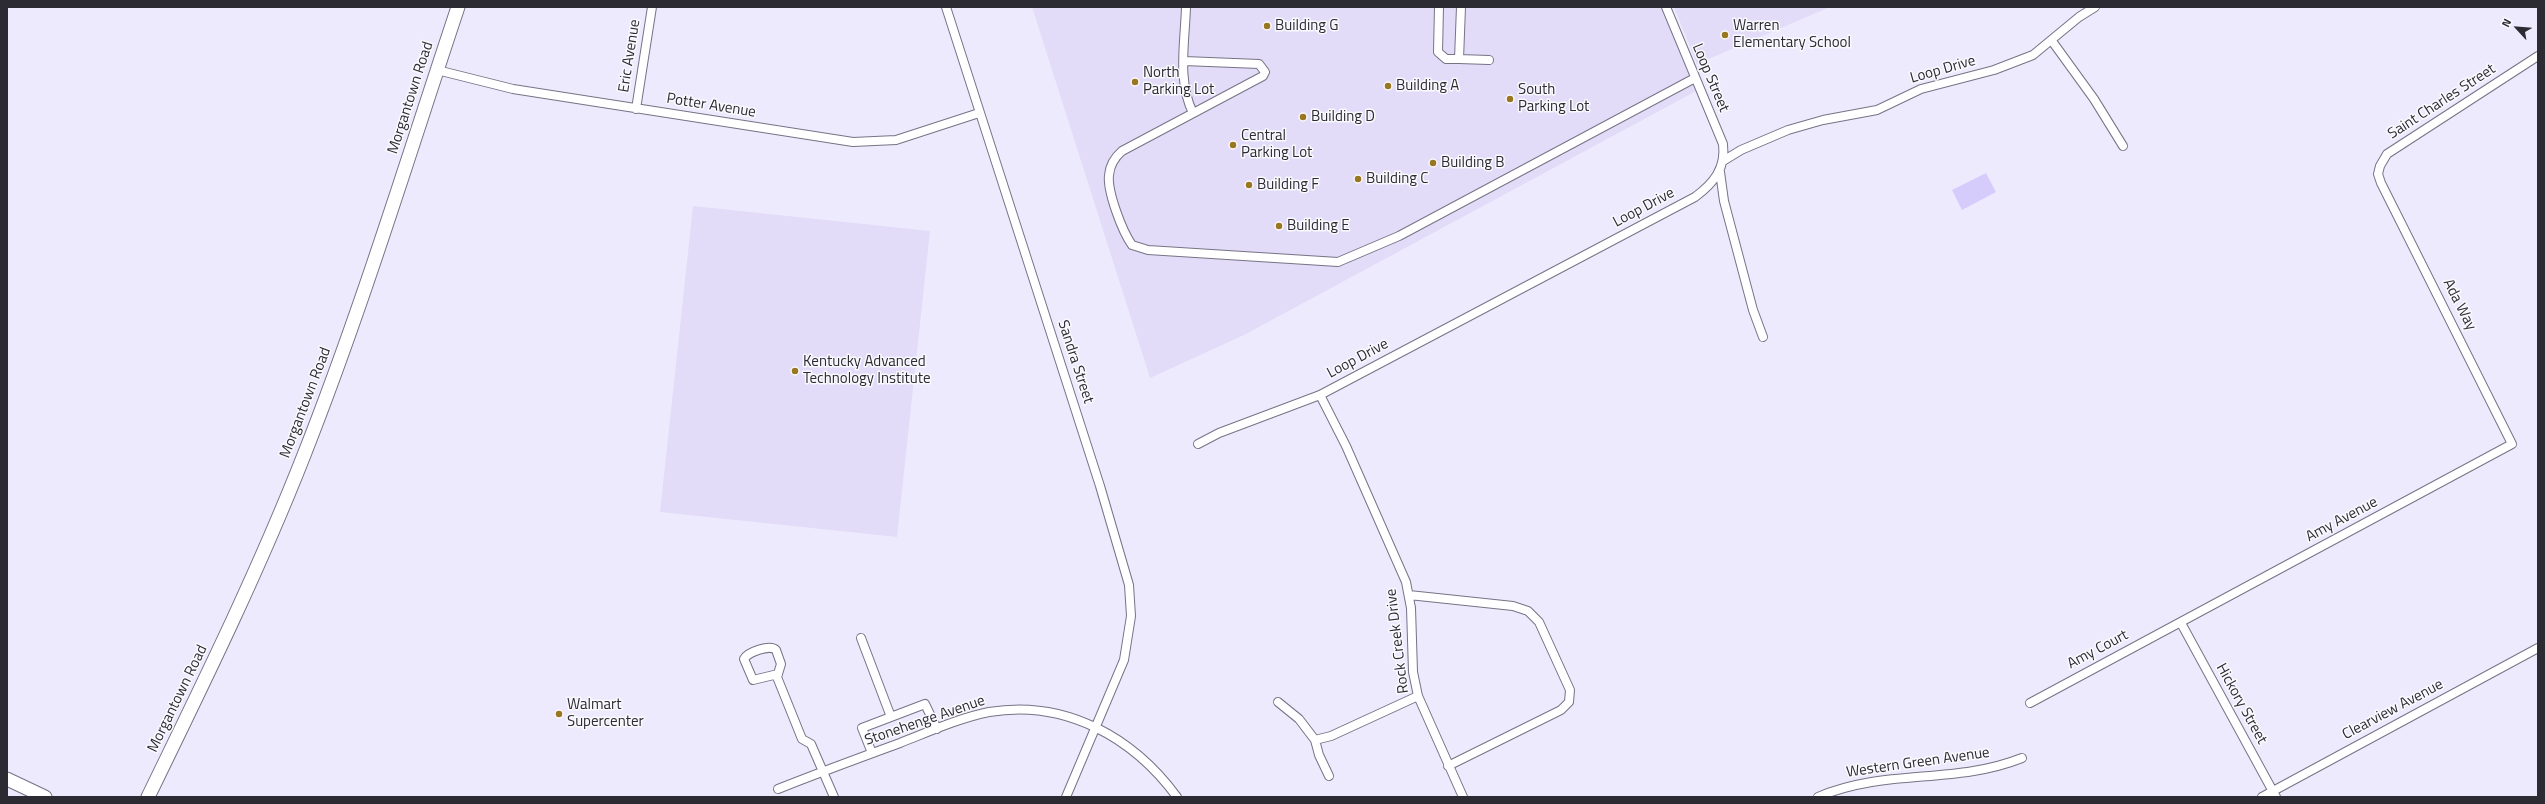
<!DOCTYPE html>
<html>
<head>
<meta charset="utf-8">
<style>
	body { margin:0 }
	#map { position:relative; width:2545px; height:804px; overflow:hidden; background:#eeeafe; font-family:"Titillium Web",sans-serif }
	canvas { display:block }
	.frame { position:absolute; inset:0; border:8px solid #2c2a32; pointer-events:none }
	.north { position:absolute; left:2497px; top:8px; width:40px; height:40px; -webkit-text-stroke:3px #fafafe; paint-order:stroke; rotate:296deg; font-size:11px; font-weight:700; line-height:16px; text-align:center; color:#2c2a32 }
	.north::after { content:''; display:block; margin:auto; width:14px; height:18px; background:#2c2a32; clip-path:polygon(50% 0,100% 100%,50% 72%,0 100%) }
</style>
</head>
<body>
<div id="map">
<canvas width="2545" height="804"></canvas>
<div class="frame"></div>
<div class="north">N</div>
</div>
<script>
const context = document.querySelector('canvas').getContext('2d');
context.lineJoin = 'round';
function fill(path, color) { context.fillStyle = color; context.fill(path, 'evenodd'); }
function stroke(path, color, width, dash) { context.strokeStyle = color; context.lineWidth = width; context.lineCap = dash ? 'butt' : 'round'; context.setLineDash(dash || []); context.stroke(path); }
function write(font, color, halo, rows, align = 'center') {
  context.font = font + ' "Titillium Web",sans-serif'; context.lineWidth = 3; context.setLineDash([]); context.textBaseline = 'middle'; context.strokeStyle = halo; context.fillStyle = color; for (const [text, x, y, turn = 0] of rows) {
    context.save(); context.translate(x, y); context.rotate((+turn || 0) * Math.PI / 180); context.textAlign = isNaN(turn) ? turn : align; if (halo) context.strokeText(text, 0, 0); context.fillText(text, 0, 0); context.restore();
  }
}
const built = new Path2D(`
	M1032,7H1666L1700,89L1244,335L1150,378Z
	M1674,7H1830L1697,64Z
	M693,206L930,231L897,537L660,512Z`);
const green = new Path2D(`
	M1986,173L1996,192L1962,210L1952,190Z`);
const minor = new Path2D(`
	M946,7L1100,486L1129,585L1131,616L1124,660L1066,797
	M1186,7C1185,42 1177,81 1193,113
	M1439,7L1438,52L1446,59H1459
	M1461,7L1459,59L1489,60
	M2052,41L2094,99L2123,146
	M1184,61L1259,64L1265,72L1263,76L1122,151C1115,157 1110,165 1109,175C1107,191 1122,231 1132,245L1148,250L1338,262L1399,236L1695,78
	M437,70L513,89L853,142L896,140L979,113
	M636,109L652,7
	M1723,161L1741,150L1788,130L1823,120L1877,110L1921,89L1994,70L2033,55L2079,17L2095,7
	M1720,172L1724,201L1753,310L1763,337
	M1320,395L1346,446L1406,582L1411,608L1413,672L1418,696L1463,797
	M1198,444L1219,433L1320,395L1695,197C1714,183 1726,168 1723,144L1666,7
	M1409,595L1513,606L1528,611L1539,622L1570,690L1569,702L1561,710L1448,766
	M2181,623L2276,797
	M861,638L891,717
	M778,674L753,680L744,659C748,652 770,644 776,650L781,664L777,677L802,739L811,744L834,797
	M1278,702L1299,719L1315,740L1331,736L1418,696
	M2030,703L2512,444L2381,183L2378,174L2380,166L2387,154L2538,56
	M1315,740L1319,755L1329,776
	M872,753L862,728L925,704L937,729
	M778,789C818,773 859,758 900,743C928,732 959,718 989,712C1065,699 1133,737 1177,797
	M1818,797C1886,768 1954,785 2022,758
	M2262,797L2538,648`);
const primary = new Path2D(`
	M7,779L45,797
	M148,797C203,684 258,572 304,455C362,308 408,157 458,7`);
const markers = [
	[1267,26,4,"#997620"],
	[1725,35,4,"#997620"],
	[1135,82,4,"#997620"],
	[1388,86,4,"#997620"],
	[1510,99,4,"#997620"],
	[1303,117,4,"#997620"],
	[1233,145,4,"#997620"],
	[1433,163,4,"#997620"],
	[1358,179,4,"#997620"],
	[1249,185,4,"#997620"],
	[1279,226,4,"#997620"],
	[795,371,4,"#997620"],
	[559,714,4,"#997620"]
];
const poiNames = [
	["Building G",1275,26],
	["Warren",1733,26],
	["Elementary School",1733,43],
	["North",1143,73],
	["Parking Lot",1143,90],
	["Building A",1396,86],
	["South",1518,90],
	["Parking Lot",1518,107],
	["Building D",1311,117],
	["Central",1241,136],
	["Parking Lot",1241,153],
	["Building B",1441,163],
	["Building C",1366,179],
	["Building F",1257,185],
	["Building E",1287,226],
	["Kentucky Advanced",803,362],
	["Technology Institute",803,379],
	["Walmart",567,705],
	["Supercenter",567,722]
];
const streetNames = [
	["Eric Avenue",630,56,-81],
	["Loop Drive",1943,70,-16],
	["Loop Street",1710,78,67],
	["Morgantown Road",411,98,-72],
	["Saint Charles Street",2442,102,-33],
	["Potter Avenue",711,106,9],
	["Loop Drive",1644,208,-28],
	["Ada Way",2459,305,63],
	["Loop Drive",1358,359,-28],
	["Sandra Street",1075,362,72],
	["Morgantown Road",306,403,-69],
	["Amy Avenue",2342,520,-28],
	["Rock Creek Drive",1398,641,-97],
	["Amy Court",2098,650,-28],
	["Morgantown Road",178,699,-64],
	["Hickory Street",2241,704,61],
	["Clearview Avenue",2393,710,-28],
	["Stonehenge Avenue",925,721,-19],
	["Western Green Avenue",1918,763,-8]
];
fill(built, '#e2dcf8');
fill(green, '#d6ccfc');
stroke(minor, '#777385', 10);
stroke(primary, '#777385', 15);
stroke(minor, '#fff', 8);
stroke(primary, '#fff', 13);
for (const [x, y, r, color] of markers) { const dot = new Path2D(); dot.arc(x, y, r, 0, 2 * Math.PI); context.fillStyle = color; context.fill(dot); stroke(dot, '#fafafe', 1.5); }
write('15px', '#2c2a32', '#fafafe', poiNames, 'left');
write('15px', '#2c2a32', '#fafafe', streetNames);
</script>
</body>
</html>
